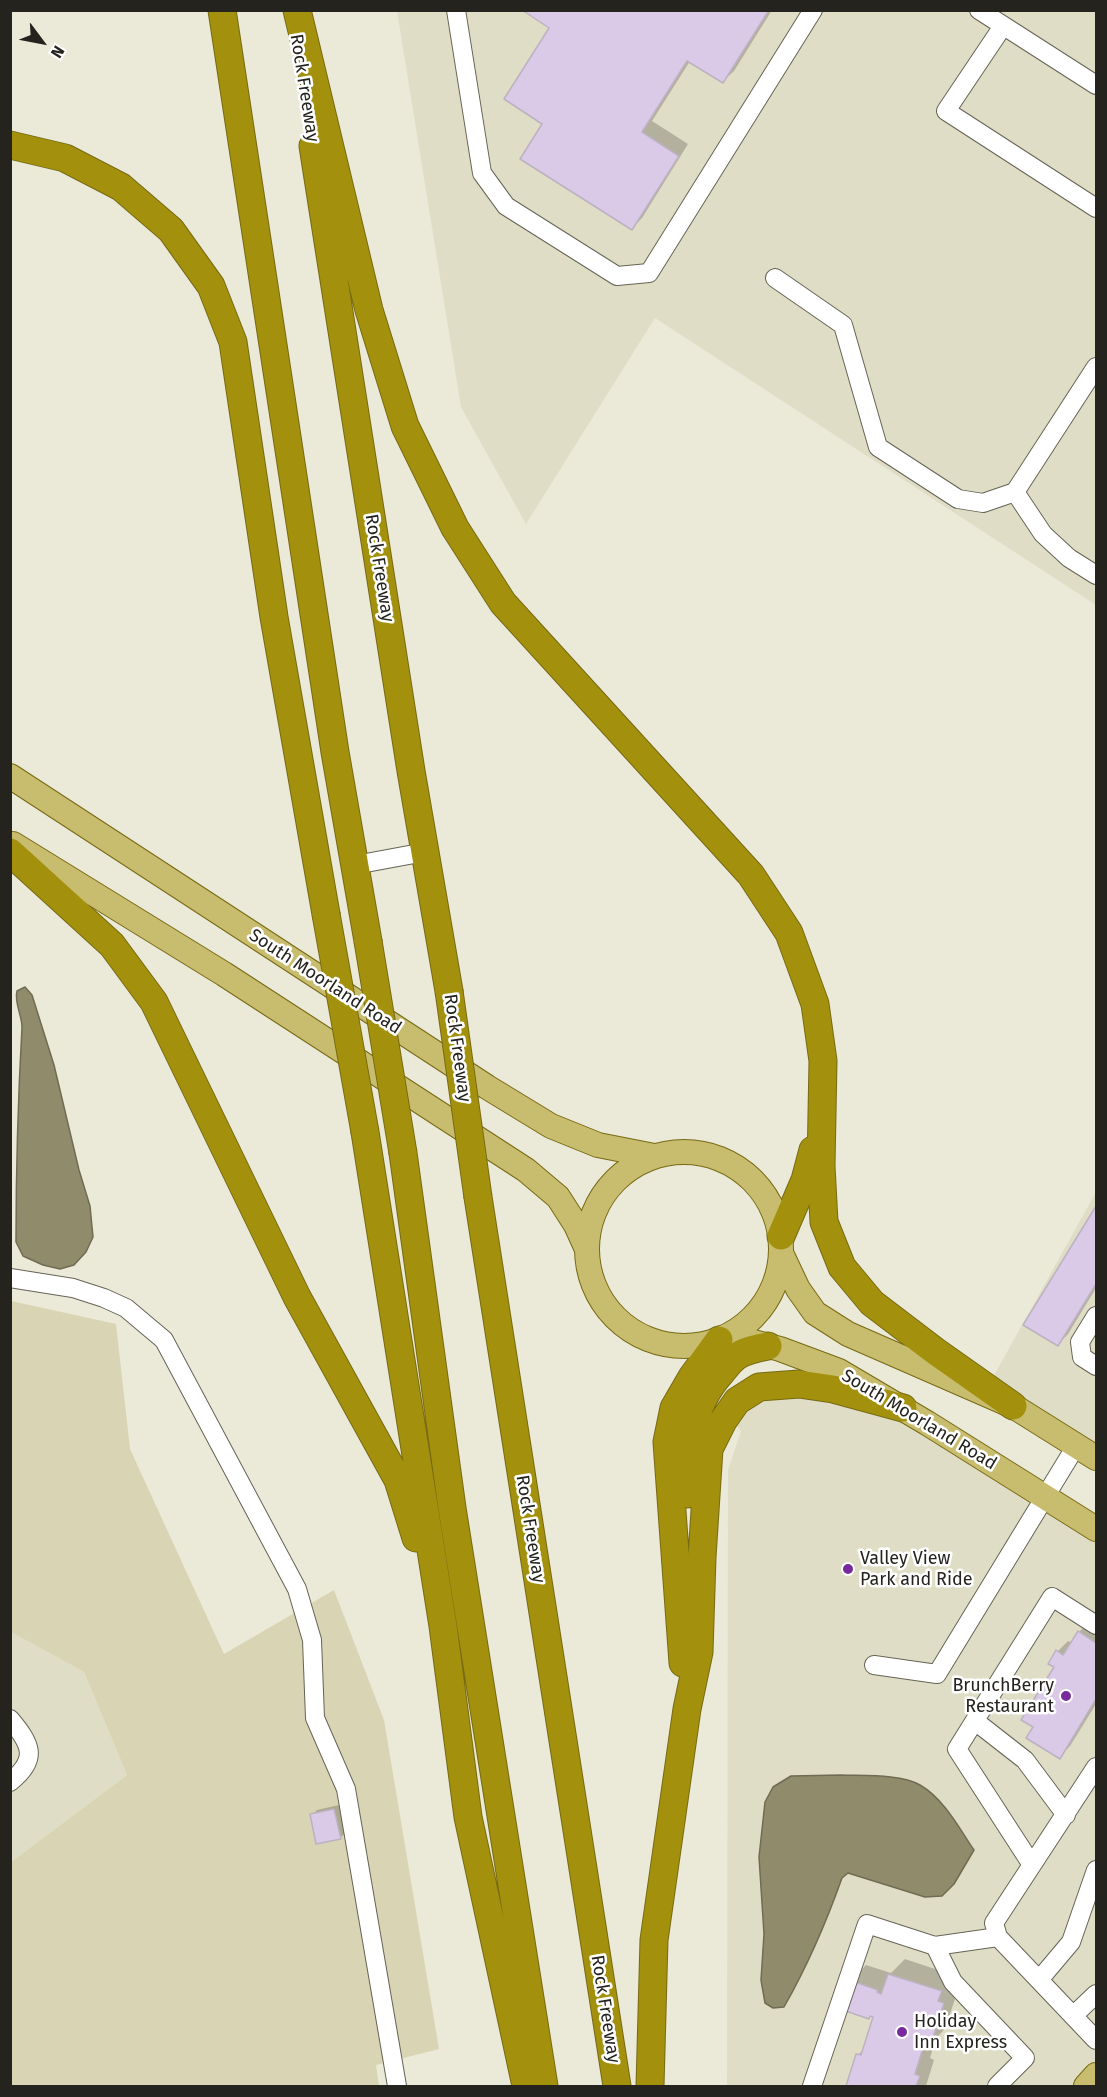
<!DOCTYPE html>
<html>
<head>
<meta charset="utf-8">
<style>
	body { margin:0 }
	#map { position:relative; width:1107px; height:2097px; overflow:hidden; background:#ebe9d8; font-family:"Fira Sans",sans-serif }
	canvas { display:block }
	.frame { position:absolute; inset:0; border:12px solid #24231d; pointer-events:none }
	.north { position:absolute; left:12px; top:12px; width:60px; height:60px; -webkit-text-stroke:4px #fff; paint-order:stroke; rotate:122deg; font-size:16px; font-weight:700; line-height:24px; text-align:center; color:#24231d }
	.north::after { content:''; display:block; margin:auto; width:21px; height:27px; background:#24231d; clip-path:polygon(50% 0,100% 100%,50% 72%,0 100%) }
</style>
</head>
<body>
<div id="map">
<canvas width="1107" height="2097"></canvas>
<div class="frame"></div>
<div class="north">N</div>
</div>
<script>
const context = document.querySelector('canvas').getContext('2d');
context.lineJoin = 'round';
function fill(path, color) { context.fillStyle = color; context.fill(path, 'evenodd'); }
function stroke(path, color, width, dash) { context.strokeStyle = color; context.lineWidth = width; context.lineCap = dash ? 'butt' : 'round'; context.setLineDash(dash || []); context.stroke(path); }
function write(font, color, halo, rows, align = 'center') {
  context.font = font + ' "Fira Sans",sans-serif'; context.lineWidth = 5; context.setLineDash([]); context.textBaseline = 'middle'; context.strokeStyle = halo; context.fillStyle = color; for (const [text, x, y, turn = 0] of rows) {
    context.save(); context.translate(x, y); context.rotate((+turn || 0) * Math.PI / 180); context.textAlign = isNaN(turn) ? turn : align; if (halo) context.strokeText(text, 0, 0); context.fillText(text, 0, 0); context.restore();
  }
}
const built = new Path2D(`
	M397,11H1096V605L655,318L526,524L461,407Z
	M1096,1192V1458L987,1388Z
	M759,1387L903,1408L1096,1529V2086H727L728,1470L741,1431L728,1414Z
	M11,1632L84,1672L127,1775L11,1862Z`);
const green = new Path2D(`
	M11,1301L116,1324L130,1449L224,1654L334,1590L384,1720L439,2049L376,2065L379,2086H11V1862L127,1775L84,1672L11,1632Z`);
const water = new Path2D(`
	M25,987L32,995L54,1065L79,1170L90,1206L93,1237L86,1252L74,1265L60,1269L43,1265L23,1256L16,1242C16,1170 18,1099 22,1027C22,1015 14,1003 17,991Z
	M841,1775C864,1776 901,1774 920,1785C944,1799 959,1828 974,1850L954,1884L942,1896L925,1897L848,1873L842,1878C826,1923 808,1965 784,2007L773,2008L765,2003L761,1980L764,1934L759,1857L765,1802L773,1787L791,1776Z`);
const shadow = new Path2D(`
	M525,10H772L734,71L723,81L690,61L652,121L688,144L642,218L632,228L544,123L551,27Z
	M1096,1209V1288L1068,1334L1058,1344L1025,1325Z
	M1090,1621L1096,1626V1704L1070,1746L1059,1757L1035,1727L1056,1666L1058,1651L1068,1641L1072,1643L1079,1632Z
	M339,1805L345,1833L340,1838L312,1815L317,1810Z
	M905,1959L956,1976L959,1987L945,2029L936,2038L930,2058L934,2060L926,2086H848L858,2055L866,2047L875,2017L850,1981L866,1965L891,1973Z`);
const building = new Path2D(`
	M522,10H769L723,83L687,61L642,132L679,156L632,230L520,159L542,124L504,99L549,28Z
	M1096,1206V1284L1058,1346L1023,1325Z
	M1078,1631L1096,1643V1699L1060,1759L1026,1738L1033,1727L1021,1720L1054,1667L1048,1664L1056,1650L1063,1655Z
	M334,1809L341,1839L316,1844L310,1814Z
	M888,1974L942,1991L938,2001L944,2003L930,2047L924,2045L915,2074L920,2076L916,2086H846L856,2054L861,2055L873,2017L870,2016L869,2019L840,2009L849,1980L878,1990L877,1992L881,1994Z`);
const minor = new Path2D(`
	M456,10L482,173L506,206L617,276L649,273L813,10
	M979,10L1096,85
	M1003,26L946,111L1096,208
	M775,278L843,325L878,447L958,499L983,503L1015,492
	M1096,367L1015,492L1043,534L1069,558L1096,575
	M355,865L425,852
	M10,1278L73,1288L104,1298L126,1308L164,1340L297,1589L312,1640L315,1718L346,1789L397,2086
	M1096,1316L1080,1342L1082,1357L1096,1366
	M874,1665L937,1674L1076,1446
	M10,1719C31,1744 39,1759 10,1782
	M975,1721L1025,1760L1066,1815
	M1096,1767L994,1923L998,1937L1096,2040
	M1032,1865L957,1749L1052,1597L1096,1625
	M935,1946L953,1982L1025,2058L997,2086
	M1039,1980L1071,1942L1096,1870
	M1073,2016L1096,1994
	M812,2086L867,1924L935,1946L998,1937`);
const major = new Path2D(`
	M10,776L487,1087L551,1126L598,1145L654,1156
	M13,844L224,974L526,1170L558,1197L576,1225L586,1247
	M587 1249a97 97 0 1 1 194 0a97 97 0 1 1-194 0Z
	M782,1255L798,1289L815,1313L848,1334L1013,1406L1096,1458
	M750,1341L780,1349L839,1371L927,1423L1096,1529
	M1086,2086L1096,2075`);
const highway = new Path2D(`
	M222,10L335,752L368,941
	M297,10L369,310L405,426L455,528L503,603L751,875L789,933L815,1004L823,1061L821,1166L824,1222L842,1267L872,1303L935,1351L1013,1406
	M10,145L65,158L121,187L171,230L211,286L233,342L274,617L326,914
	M313,146L411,771L449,991
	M10,852L112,945L154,1002L297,1297L398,1480L416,1538
	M365,1132L443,1626L468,1817L526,2086
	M403,1153L452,1508L544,2086
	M478,1197L617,2086
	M781,1236L805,1180L813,1150
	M687,1494C687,1450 690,1407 721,1373C726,1367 731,1360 737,1356C746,1350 757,1348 768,1346
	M683,1663L667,1442L674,1408L692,1377L719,1340
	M650,2086L654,1940L687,1709L699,1652L702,1557L709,1449L723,1421L737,1401L759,1387L799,1384L833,1389L903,1408`);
const highwayBridge = new Path2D(`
	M326,914L365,1132
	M368,941L403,1153
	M449,991L478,1197`);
const markers = [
	[848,1569,6,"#762a9c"],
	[1066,1696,6,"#762a9c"],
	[902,2032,6,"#762a9c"]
];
const streetNames = [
	["Rock Freeway",304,88,81],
	["Rock Freeway",379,568,81],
	["South Moorland Road",325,982,33],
	["Rock Freeway",457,1048,82],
	["South Moorland Road",919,1420,31],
	["Rock Freeway",530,1529,81],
	["Rock Freeway",605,2009,81]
];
const poiNames = [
	["Valley View",860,1559],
	["Park and Ride",860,1580],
	["BrunchBerry",1054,1686,"right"],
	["Restaurant",1054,1707,"right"],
	["Holiday",914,2022],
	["Inn Express",914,2043]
];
fill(built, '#e0ddc6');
fill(green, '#d9d4b4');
fill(water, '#908b6a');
stroke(water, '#706c53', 1.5);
fill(shadow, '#0003');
fill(building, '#dbc9e8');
stroke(building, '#bbb3c1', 1.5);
stroke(minor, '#666456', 20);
stroke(major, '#776a13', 26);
stroke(highway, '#776a13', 29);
stroke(minor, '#fff', 18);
stroke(major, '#c8bd6e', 24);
stroke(highway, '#a3910d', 27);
stroke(highwayBridge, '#776a13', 29, []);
stroke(highwayBridge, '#a3910d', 27);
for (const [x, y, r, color] of markers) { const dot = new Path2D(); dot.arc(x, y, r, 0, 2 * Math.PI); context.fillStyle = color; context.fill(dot); stroke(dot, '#fff', 2); }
write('18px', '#24231d', '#fff', streetNames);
write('18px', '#24231d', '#fff', poiNames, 'left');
</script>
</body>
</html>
